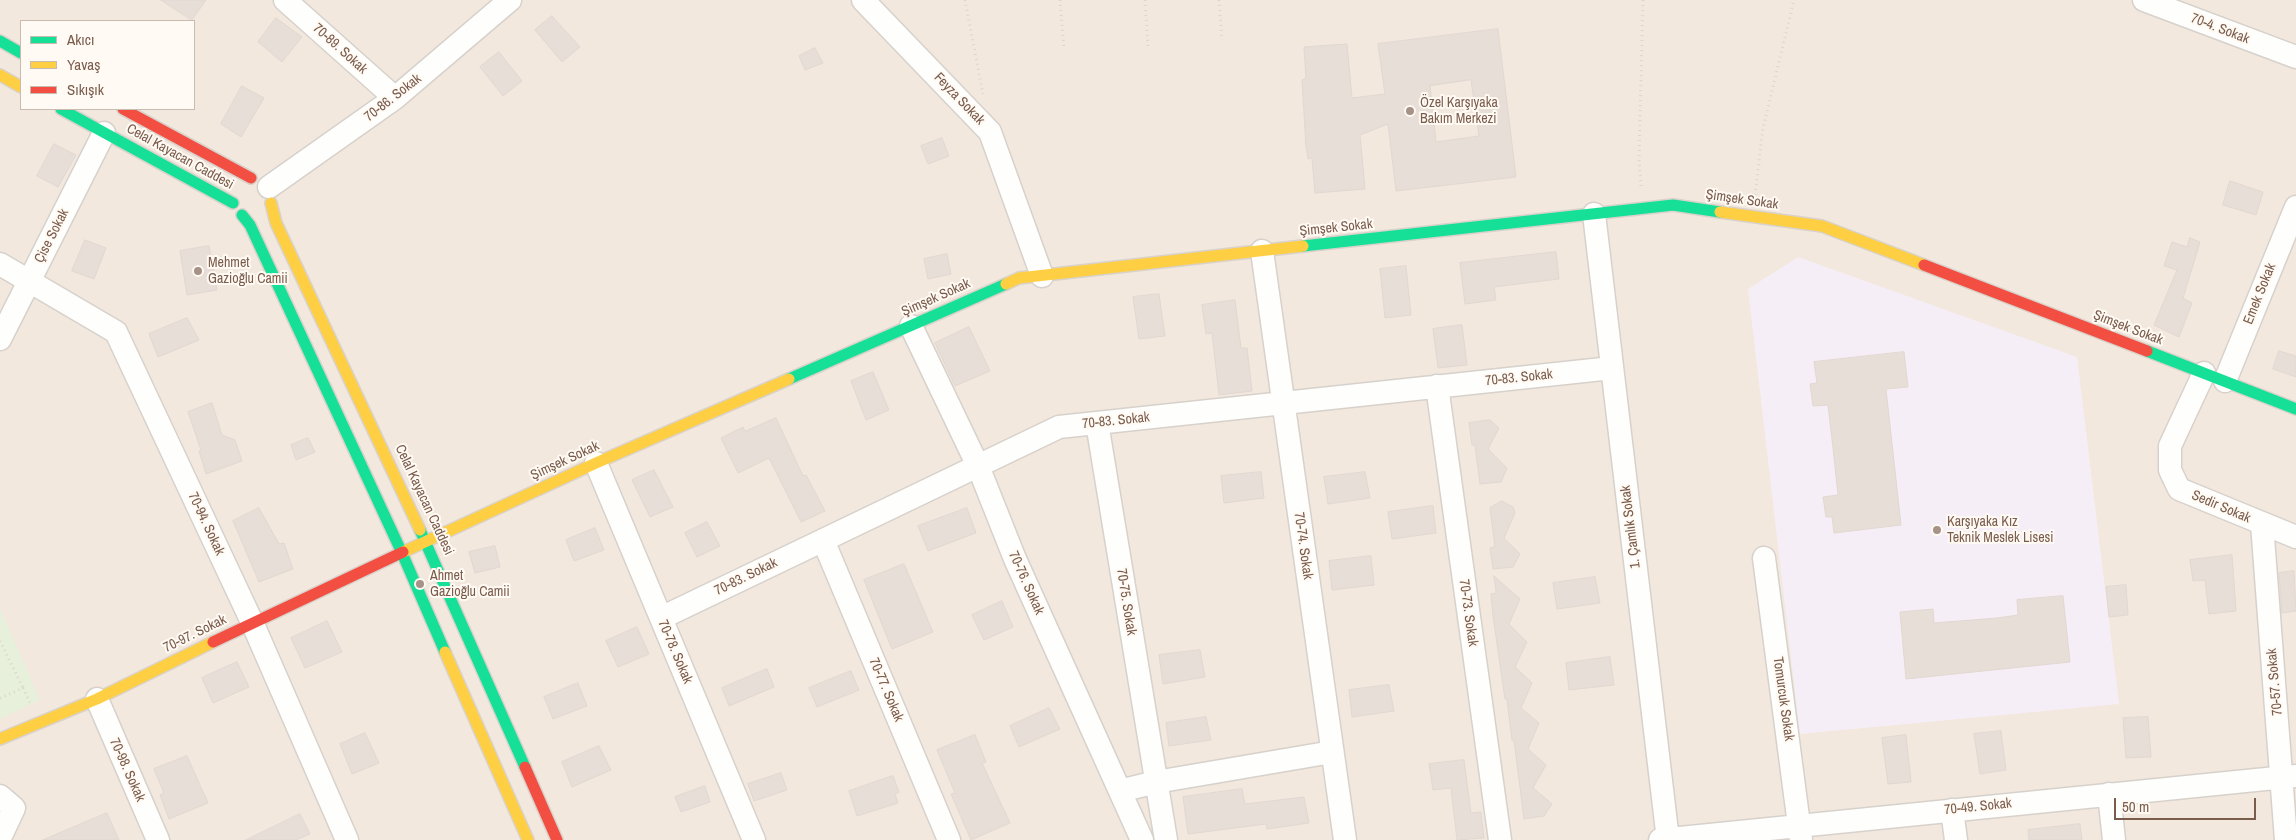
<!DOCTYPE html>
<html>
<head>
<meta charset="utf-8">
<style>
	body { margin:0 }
	#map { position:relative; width:2296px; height:840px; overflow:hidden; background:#f9f5f0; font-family:"Archivo Narrow",sans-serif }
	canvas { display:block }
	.legend { position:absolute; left:20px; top:20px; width:175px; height:90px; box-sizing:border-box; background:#fffaf3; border:1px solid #cabbb1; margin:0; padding:6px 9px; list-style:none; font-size:15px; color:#7a5c4d }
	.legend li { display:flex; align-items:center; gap:10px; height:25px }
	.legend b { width:25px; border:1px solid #cabbb1 }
	.scale { position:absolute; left:2114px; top:798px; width:142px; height:22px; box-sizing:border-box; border:2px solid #7a5c4d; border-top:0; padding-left:6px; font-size:15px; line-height:18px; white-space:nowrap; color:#7a5c4d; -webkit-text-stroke:4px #fffaf3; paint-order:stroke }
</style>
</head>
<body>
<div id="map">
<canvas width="2296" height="840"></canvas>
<ul class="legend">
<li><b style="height:6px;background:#16e098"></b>Akıcı</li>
<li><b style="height:6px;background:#ffcf43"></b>Yavaş</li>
<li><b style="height:6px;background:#f24e42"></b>Sıkışık</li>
</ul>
<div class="scale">50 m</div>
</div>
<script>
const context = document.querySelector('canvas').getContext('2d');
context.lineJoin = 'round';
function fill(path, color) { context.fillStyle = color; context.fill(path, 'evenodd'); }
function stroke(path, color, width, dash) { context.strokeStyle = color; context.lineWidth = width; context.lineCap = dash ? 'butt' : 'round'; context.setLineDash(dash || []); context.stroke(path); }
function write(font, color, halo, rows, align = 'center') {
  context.font = font + ' "Archivo Narrow",sans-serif'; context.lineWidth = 4; context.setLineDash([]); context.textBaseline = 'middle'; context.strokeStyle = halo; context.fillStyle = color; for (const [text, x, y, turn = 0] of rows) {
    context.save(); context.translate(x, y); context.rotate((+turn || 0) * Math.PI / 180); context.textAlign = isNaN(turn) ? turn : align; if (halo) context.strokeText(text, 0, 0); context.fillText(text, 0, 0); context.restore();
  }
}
const residential = new Path2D(`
	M0,0H2296V840H0ZM21,21H194V109H21Z`);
const education = new Path2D(`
	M1798,257L2077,357L2119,704L1800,734L1748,289Z`);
const green = new Path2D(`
	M0,608L40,700L0,719Z`);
const building = new Path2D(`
	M161,0H206L192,20Z
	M552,16L580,47L562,62L535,30Z
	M276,18L302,37L282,62L258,42Z
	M1498,29L1516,177L1396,191L1388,124L1360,135L1365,189L1315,193L1312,158L1308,159L1306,146L1302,80L1306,78L1304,47L1347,44L1352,98L1385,94L1378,44ZM1471,80L1479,136L1436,142L1430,86Z
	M815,48L823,63L805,70L799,56Z
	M499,52L522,81L503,96L480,67Z
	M242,86L264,98L241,137L221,124Z
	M942,138L949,156L928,164L921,146Z
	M54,144L76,155L58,187L37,176Z
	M2230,181L2263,192L2256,215L2223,205Z
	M2190,238L2200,242L2183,298L2192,303L2179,337L2154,325L2177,270L2164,266L2172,242L2187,247Z
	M85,240L106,248L94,279L72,271Z
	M209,246L217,290L187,295L180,251Z
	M1556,252L1559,279L1494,287L1496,300L1465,304L1460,263Z
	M947,254L951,274L928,279L924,259Z
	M1406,266L1411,315L1385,318L1380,269Z
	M1159,294L1165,336L1139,339L1133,297Z
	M1235,300L1241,348H1247L1252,391L1219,395L1212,333L1206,334L1202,305Z
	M187,318L199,340L158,357L149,334Z
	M1462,325L1467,365L1438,368L1433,329Z
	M969,327L990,371L955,386L935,343Z
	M2279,351L2296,356V377L2273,369Z
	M1904,352L1908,387L1886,389L1901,525L1834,533L1832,517H1826L1823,497L1838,495L1833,448L1828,405L1813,406L1810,384L1817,383L1814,362Z
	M873,372L889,410L866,420L851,381Z
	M212,403L222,435L235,440L242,461L206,474L199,451L201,450L188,412Z
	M776,418L803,476L806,475L825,511L801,522L769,458L738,473L721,438L743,427L745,431Z
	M1490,420L1499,428L1488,449L1507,468L1501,482L1480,484L1475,445H1472L1469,423Z
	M308,438L315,452L296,460L291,445Z
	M654,470L673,507L650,517L632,480Z
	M1261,472L1264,498L1224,503L1221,476Z
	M1365,472L1370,498L1328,504L1324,477Z
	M1502,501L1513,507L1515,513L1504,538L1520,554L1513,567L1493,569L1490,548L1495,547L1490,508Z
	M1433,506L1436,533L1392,539L1388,512Z
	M259,508L279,544L284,543L293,569L259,582L233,521Z
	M967,508L976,533L928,551L918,526Z
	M707,522L720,546L697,557L685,533Z
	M595,528L604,550L574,561L566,540Z
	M495,546L500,567L475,573L469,552Z
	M2232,555L2236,611L2209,614L2205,580L2193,581L2190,560Z
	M1371,556L1374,585L1332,590L1329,561Z
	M904,564L933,632L892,649L864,580Z
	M2294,571L2296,611L2282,613L2279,573Z
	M1494,576L1520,599L1509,624L1527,642L1515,667L1532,683L1521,708L1539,723L1528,749L1546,765L1533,788L1552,804L1544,816L1524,819L1514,740H1512L1507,699H1505L1493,616L1491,594L1496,593Z
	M1595,577L1600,603L1557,609L1553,583Z
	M2126,585L2128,615L2109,617L2106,587Z
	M2063,596L2070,662L1906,679L1900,612L1933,609L1934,623L1997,618L2018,615L2017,600Z
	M1002,601L1013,627L984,640L972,615Z
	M327,621L342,652L305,668L291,638Z
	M637,627L649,654L618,667L606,641Z
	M1200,650L1205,677L1163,684L1159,655Z
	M1610,657L1614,685L1569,690L1566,663Z
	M237,662L249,687L213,703L202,678Z
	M767,669L774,687L729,706L722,688Z
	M851,671L859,690L817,707L809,688Z
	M578,683L587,706L553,719L544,697Z
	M1389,685L1394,711L1352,717L1349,690Z
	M1049,708L1060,729L1019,747L1010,726Z
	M1206,717L1211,740L1169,746L1166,723Z
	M2148,717L2151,757L2126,758L2123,718Z
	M2001,731L2006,770L1980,774L1974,734Z
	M365,733L379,763L352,774L340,744Z
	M975,735L986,762L982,763L1010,823L971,840L951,794L955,793L937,750Z
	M1906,735L1911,782L1888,784L1882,738Z
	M599,746L611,770L572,787L562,762Z
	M187,756L208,803L169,819L160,795L164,793L154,769Z
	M1464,760L1471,813L1481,812L1484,838L1457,840L1451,788L1433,790L1429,764Z
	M781,773L787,790L754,801L748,784Z
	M893,776L899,792L895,794L898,803L857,816L849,791Z
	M705,786L710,802L681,812L675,797Z
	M1242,789L1245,804L1304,797L1309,823L1267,829L1266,824L1188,834L1183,797Z
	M107,813L119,840H43Z
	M300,814L310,834L296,840H246Z
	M2080,824L2082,840H2029L2028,830Z`);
const path = new Path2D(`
	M965,0L983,94
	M1060,0L1064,48
	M1145,0L1148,46
	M1219,0L1222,40
	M1641,186L1639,160L1643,0
	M1755,195L1763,128L1794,0
	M0,641L23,688
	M0,698L23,688L30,703`);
const street = new Path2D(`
	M285,0L395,98
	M863,0L990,132L1042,276
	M2144,0L2296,57
	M269,187L395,98L510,0
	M1594,214L1668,840
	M1262,251L1345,840
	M0,264L116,332L252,622L347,840
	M911,326L978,466L1015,559L1142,840
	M0,339L104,133
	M2204,373L2170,446V470L2179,489L2296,537
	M2225,381L2296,207
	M1437,386L1500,840
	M1097,423L1166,840
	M596,463L754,840
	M2262,524L2286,840
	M823,540L949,840
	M1764,558L1801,840
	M661,618L1059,427L1612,368
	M97,699L158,840
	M1120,791L1156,782L1332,752
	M2109,794L2114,840
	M0,796L14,808L0,838
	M1952,810L1956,840
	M1660,840L2296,776`);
const fast = new Path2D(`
	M0,41L21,53
	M61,109L233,203
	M242,215L250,225L402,553L445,652
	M1303,246L1673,205L1720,212
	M2147,351L2296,409
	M789,379L1006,284
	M420,530L525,767`);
const slow = new Path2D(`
	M0,75L21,87
	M271,203L276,223L420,530
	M1720,212L1822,226L1924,265
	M1006,284L1019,278L1303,246
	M403,552L596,463L789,379
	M445,652L528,840
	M0,739L97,699L213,642`);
const jam = new Path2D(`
	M123,109L251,178
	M1924,265L2147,351
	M213,642L403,552
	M525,767L557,840`);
const markers = [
	[1410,111,5,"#a69286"],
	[198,271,5,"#a69286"],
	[1937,530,5,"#a69286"],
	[420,584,5,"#a69286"]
];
const streetNames = [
	["70-4. Sokak",2220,29,21],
	["70-89. Sokak",340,49,42],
	["70-86. Sokak",393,98,-38],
	["Feyza Sokak",959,99,46],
	["Celal Kayacan Caddesi",180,157,29],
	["Şimşek Sokak",1742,200,8],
	["Şimşek Sokak",1336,228,-6],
	["Çise Sokak",52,236,-63],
	["Emek Sokak",2260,294,-68],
	["Şimşek Sokak",936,298,-24],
	["Şimşek Sokak",2128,328,21],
	["70-83. Sokak",1519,378,-6],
	["70-83. Sokak",1116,421,-6],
	["Şimşek Sokak",565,461,-25],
	["Celal Kayacan Caddesi",424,500,65],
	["Sedir Sokak",2221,507,23],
	["70-94. Sokak",206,524,65],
	["1. Çamlık Sokak",1631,527,-97],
	["70-74. Sokak",1303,546,82],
	["70-83. Sokak",746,577,-26],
	["70-76. Sokak",1026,583,66],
	["70-75. Sokak",1126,602,81],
	["70-73. Sokak",1468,613,82],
	["70-97. Sokak",195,634,-26],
	["70-78. Sokak",675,652,67],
	["70-57. Sokak",2275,682,-95],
	["70-77. Sokak",886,690,67],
	["Tomurcuk Sokak",1783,699,82],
	["70-98. Sokak",127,770,66],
	["70-49. Sokak",1978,807,-6]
];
const poiNames = [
	["Özel Karşıyaka",1420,103],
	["Bakım Merkezi",1420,119],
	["Mehmet",208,263],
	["Gazioğlu Camii",208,279],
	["Karşıyaka Kız",1947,522],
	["Teknik Meslek Lisesi",1947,538],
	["Ahmet",430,576],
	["Gazioğlu Camii",430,592]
];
fill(residential, '#f2e8de');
fill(education, '#f6eef6');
fill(green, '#e7f0db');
fill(building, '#e6ded7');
stroke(building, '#e2d8d2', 1);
stroke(street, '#d7d1cb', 25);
stroke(fast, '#d9d2cb', 14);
stroke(slow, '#d9d2cb', 14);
stroke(jam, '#d9d2cb', 14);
stroke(path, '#dcd5d0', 3, [1, 4]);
stroke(street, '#fefefd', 22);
stroke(fast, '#16e098', 11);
stroke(slow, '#ffcf43', 11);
stroke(jam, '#f24e42', 11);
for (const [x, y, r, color] of markers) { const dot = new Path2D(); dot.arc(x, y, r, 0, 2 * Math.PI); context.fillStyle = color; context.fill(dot); stroke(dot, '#fffaf3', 2); }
write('14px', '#7a5c4d', '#fffaf3', streetNames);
write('14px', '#7a5c4d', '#fffaf3', poiNames, 'left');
</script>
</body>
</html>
